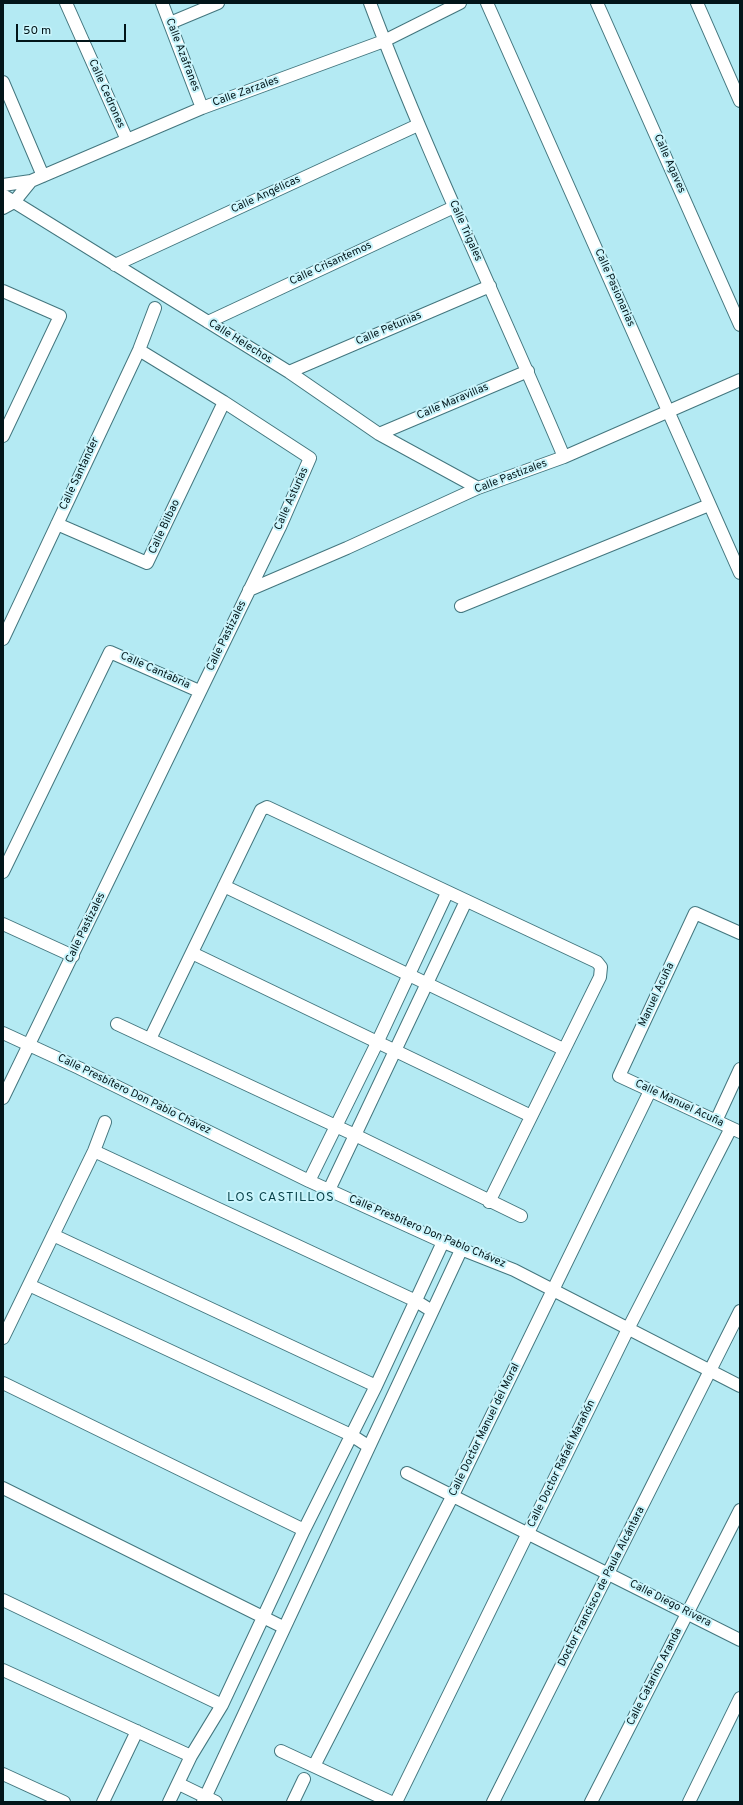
<!DOCTYPE html>
<html>
<head>
<meta charset="utf-8">
<style>
	body { margin:0 }
	#map { position:relative; width:743px; height:1805px; overflow:hidden; background:#b4eaf3; font-family:Overpass,sans-serif }
	canvas { display:block }
	.frame { position:absolute; inset:0; border:4px solid #021519; pointer-events:none }
	.scale { position:absolute; left:16px; top:24px; width:110px; height:18px; box-sizing:border-box; border:2px solid #021519; border-top:0; padding-left:5px; font-size:12px; line-height:14px; white-space:nowrap; color:#021519; -webkit-text-stroke:3px #caf5fc; paint-order:stroke }
</style>
</head>
<body>
<div id="map">
<canvas width="743" height="1805"></canvas>
<div class="frame"></div>
<div class="scale">50 m</div>
</div>
<script>
const context = document.querySelector('canvas').getContext('2d');
context.lineJoin = 'round';
function stroke(path, color, width, dash) { context.strokeStyle = color; context.lineWidth = width; context.lineCap = dash ? 'butt' : 'round'; context.setLineDash(dash || []); context.stroke(path); }
function write(font, color, halo, rows, align = 'center') {
  context.font = font + ' Overpass,sans-serif'; context.lineWidth = 4; context.setLineDash([]); context.textBaseline = 'middle'; context.strokeStyle = halo; context.fillStyle = color; for (const [text, x, y, turn = 0] of rows) {
    context.save(); context.translate(x, y); context.rotate((+turn || 0) * Math.PI / 180); context.textAlign = isNaN(turn) ? turn : align; if (halo) context.strokeText(text, 0, 0); context.fillText(text, 0, 0); context.restore();
  }
}
const minor = new Path2D(`
	M66,3L127,140
	M162,3L202,108
	M370,3C428,157 500,305 564,457
	M487,3L740,573
	M597,3L740,325
	M697,3L740,101
	M170,23L218,3
	M3,82L43,176
	M3,185L31,181L202,108L384,41L460,3
	M3,195L289,372L379,434L478,488
	M3,208L14,202L31,181
	M115,265L418,125
	M3,291L60,316L3,436
	M208,322L454,207
	M289,372L490,286
	M379,434L528,371
	M57,524L147,563L224,402
	M249,590L347,548L478,488L564,457L740,380
	M461,606L709,505
	M3,639L139,350L155,308
	M3,872L110,652L199,691
	M224,886L563,1049
	M3,924L73,956
	M740,933L695,913L619,1076L740,1132
	M192,953L531,1116
	M117,1024L355,1135L521,1216
	M3,1033L79,1068L309,1181L443,1242L514,1270L740,1386
	M150,1039L261,810L267,807L597,962L601,967L600,977L489,1202
	M3,1098L280,527L310,458L224,402L139,350
	M716,1121L740,1069
	M94,1151L416,1301L432,1311
	M309,1181L377,1043L447,893
	M329,1190L466,901
	M53,1235L376,1386
	M29,1285L351,1435L368,1446
	M3,1338L94,1151L105,1122
	M3,1383L304,1530
	M407,1473L740,1640
	M3,1488L283,1627
	M3,1600L222,1705
	M3,1670L191,1756
	M281,1751L391,1802
	M314,1766L453,1495L650,1091
	M3,1774L64,1802
	M179,1784L216,1802
	M103,1802L137,1731
	M169,1802L191,1756L222,1705L304,1530L376,1386L443,1242
	M203,1802L462,1248
	M293,1802L304,1779
	M396,1802L628,1329L731,1128
	M493,1802L740,1311
	M591,1802L740,1510
	M689,1802L740,1698`);
const streetNames = [
	["Calle Azafranes",182,55,69],
	["Calle Zarzales",246,92,-20],
	["Calle Cedrones",106,94,66],
	["Calle Agaves",669,164,66],
	["Calle Angélicas",266,195,-25],
	["Calle Trigales",465,231,66],
	["Calle Crisantemos",331,264,-25],
	["Calle Pasionarias",614,288,66],
	["Calle Petunias",389,329,-23],
	["Calle Helechos",240,342,32],
	["Calle Maravillas",453,402,-23],
	["Calle Santander",80,474,-65],
	["Calle Pastizales",511,477,-21],
	["Calle Asturias",292,499,-66],
	["Calle Bilbao",165,527,-65],
	["Calle Pastizales",227,636,-64],
	["Calle Cantabria",155,671,24],
	["Calle Pastizales",86,928,-64],
	["Manuel Acuña",657,995,-65],
	["Calle Presbítero Don Pablo Chávez",134,1095,26],
	["Calle Manuel Acuña",679,1104,25],
	["Calle Presbítero Don Pablo Chávez",427,1232,23],
	["Calle Doctor Manuel del Moral",485,1430,-64],
	["Calle Doctor Rafaél Marañón",562,1464,-64],
	["Doctor Francisco de Paula Alcántara",602,1587,-63],
	["Calle Diego Rivera",670,1604,27],
	["Calle Catarino Aranda",655,1677,-63]
];
const quarterNames = [
	["LOS CASTILLOS",281,1198]
];
stroke(minor, '#43767e', 14);
stroke(minor, '#fff', 12);
write('11px', '#021519', '#caf5fc', streetNames);
context.letterSpacing = '1px';
write('13px', '#063f47', '#caf5fc', quarterNames);
context.letterSpacing = '0px';
</script>
</body>
</html>
